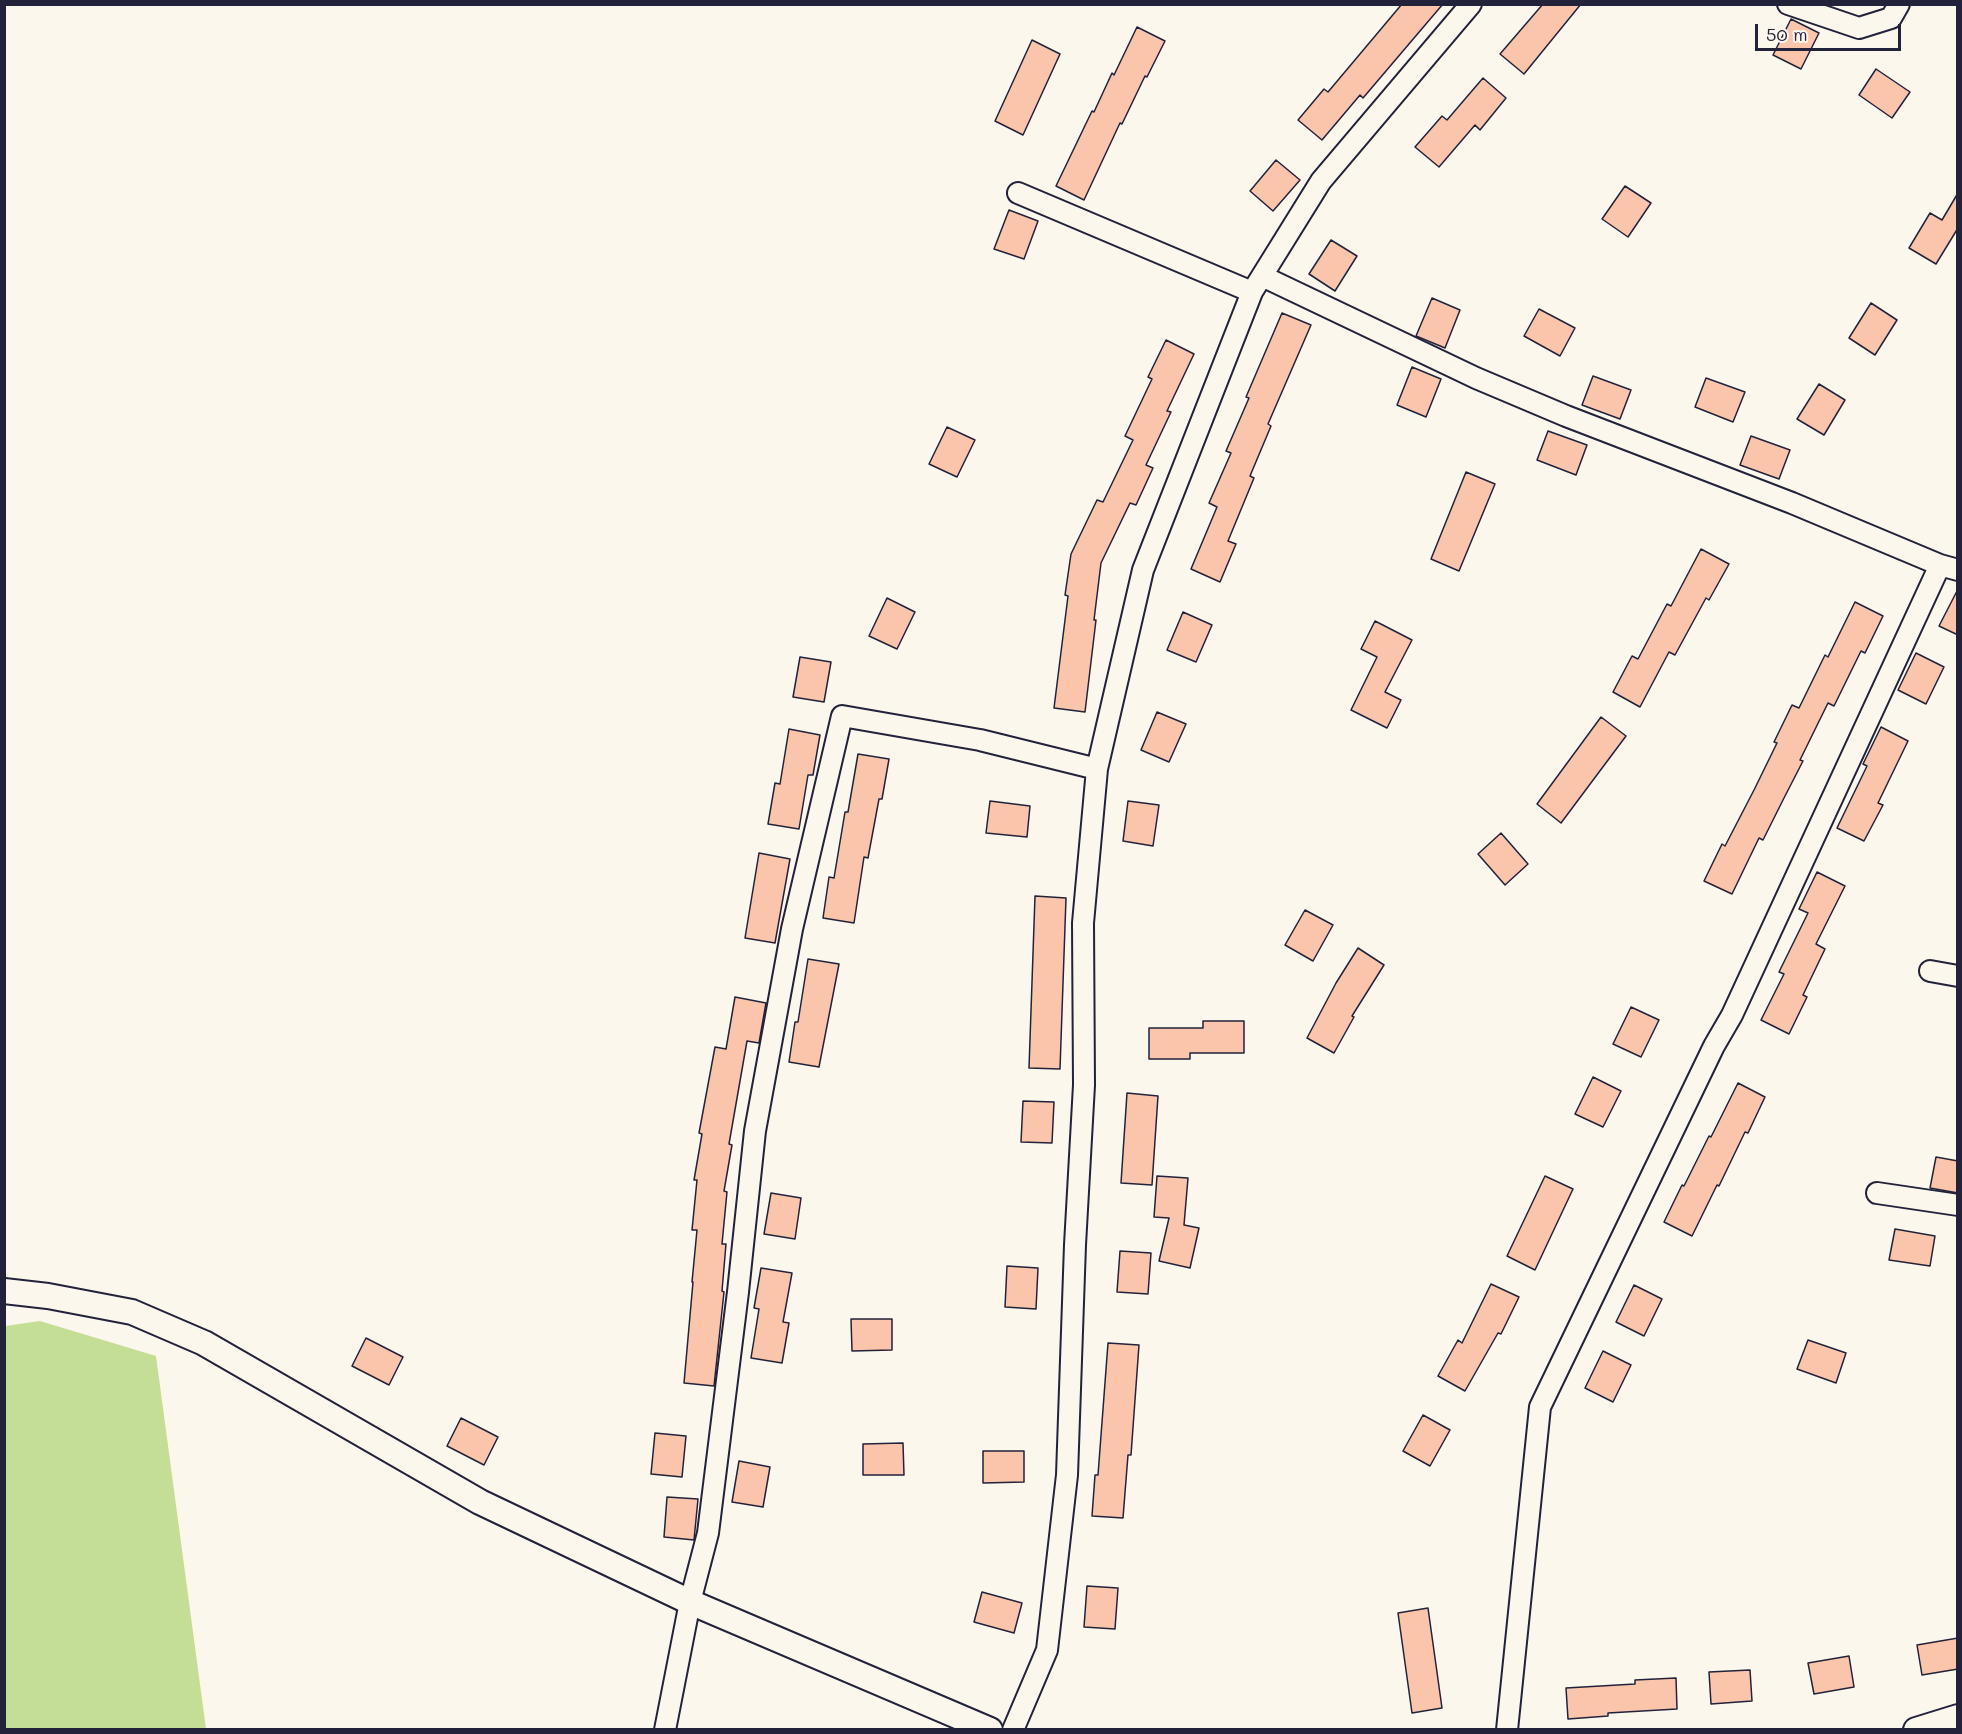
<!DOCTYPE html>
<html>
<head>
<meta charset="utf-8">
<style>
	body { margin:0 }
	#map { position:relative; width:1962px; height:1734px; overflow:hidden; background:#fbf7ec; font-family:Mali,sans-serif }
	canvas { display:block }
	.frame { position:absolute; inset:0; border:6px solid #22223b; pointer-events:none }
	.scale { position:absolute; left:1755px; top:24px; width:146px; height:27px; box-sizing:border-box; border:3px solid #22223b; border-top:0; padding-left:8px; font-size:18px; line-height:21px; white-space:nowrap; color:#22223b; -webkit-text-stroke:4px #fbf7ec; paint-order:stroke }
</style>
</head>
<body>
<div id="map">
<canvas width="1962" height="1734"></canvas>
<div class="frame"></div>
<div class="scale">50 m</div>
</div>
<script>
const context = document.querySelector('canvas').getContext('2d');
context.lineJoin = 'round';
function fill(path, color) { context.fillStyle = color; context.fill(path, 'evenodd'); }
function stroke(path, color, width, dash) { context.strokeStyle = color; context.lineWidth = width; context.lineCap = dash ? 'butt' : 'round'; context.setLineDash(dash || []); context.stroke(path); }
const green = new Path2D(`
	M40,1321L156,1356L206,1729H5V1326Z`);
const building = new Path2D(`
	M1402,4H1443L1363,98L1360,95L1322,140L1298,120L1324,89L1328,92Z
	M1543,4H1581L1524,74L1500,54Z
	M1791,19L1819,33L1801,69L1773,55Z
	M1137,27L1165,41L1147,77L1145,76L1122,124L1120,123L1084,200L1056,186L1092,111L1094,112L1112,73L1114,75Z
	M1032,40L1060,54L1023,135L995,121Z
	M1876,69L1910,92L1892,118L1859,95Z
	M1483,78L1506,98L1480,130L1475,125L1439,167L1415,147L1442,116L1447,120Z
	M1276,160L1300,180L1273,211L1250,191Z
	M1625,186L1651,203L1628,237L1602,219Z
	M1958,193V228L1936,264L1909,248L1930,213L1942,220Z
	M1009,210L1038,221L1024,259L994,249Z
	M1331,240L1357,256L1335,291L1309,274Z
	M1432,298L1460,310L1445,348L1416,336Z
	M1871,303L1897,320L1875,355L1849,338Z
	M1539,309L1575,328L1560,356L1524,336Z
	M1282,313L1311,325L1268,424L1271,426L1250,476L1254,478L1228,541L1236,544L1220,582L1191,569L1217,507L1209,503L1231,453L1226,451L1249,398L1246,397Z
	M1166,340L1194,354L1167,411L1171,412L1146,465L1153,468L1136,505L1130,503L1101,563L1094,620H1096L1085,712L1054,708L1068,596L1065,595L1071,554L1097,500L1103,502L1133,440L1125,436L1152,379L1148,377Z
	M1412,367L1441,379L1426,417L1397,405Z
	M1593,376L1631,390L1620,419L1582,405Z
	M1706,378L1745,392L1733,422L1695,407Z
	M1819,384L1845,400L1824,435L1797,419Z
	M947,427L975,440L957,477L929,464Z
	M1548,431L1587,445L1576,475L1537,460Z
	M1751,436L1790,450L1779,479L1740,465Z
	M1466,472L1495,484L1459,571L1431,559Z
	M1701,549L1729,564L1709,600L1706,598L1675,655L1669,652L1640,707L1613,692L1632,656L1638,659L1667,604L1671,606Z
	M1958,589V635L1939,626Z
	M887,598L915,612L897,649L869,636Z
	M1855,602L1883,616L1865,653L1861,651L1834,706L1828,703L1800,760L1803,761L1784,798L1763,840L1759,838L1732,894L1704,881L1722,844L1725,846L1754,790L1777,743L1774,742L1792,705L1799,708L1825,655L1828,657Z
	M1183,612L1212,625L1196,662L1167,650Z
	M1375,621L1412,640L1385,692L1401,700L1387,728L1351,710L1377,657L1361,649Z
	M1916,653L1944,667L1926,704L1898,690Z
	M800,657L831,662L824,702L793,697Z
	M1157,712L1186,724L1169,762L1141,750Z
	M1601,717L1626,736L1561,823L1537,804Z
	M1881,727L1908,741L1878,803L1883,805L1864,841L1837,828L1867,766L1863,764Z
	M789,729L820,735L813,775H808L799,829L768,824L775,783L780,784Z
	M858,754L889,759L882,799H879L868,858L864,857L854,923L823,918L829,877L834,878L845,812H848Z
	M990,801L1030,806L1027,837L986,833Z
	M1128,801L1159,805L1153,846L1123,841Z
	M1501,833L1528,864L1505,885L1478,854Z
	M759,853L790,859L775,943L745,938Z
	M1817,872L1845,886L1816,944L1825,949L1803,995L1807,997L1789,1034L1761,1020L1784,974L1779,972L1808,913L1799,909Z
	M1035,896L1066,898L1060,1069L1029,1068Z
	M1305,910L1333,925L1313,961L1285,945Z
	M1358,948L1384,965L1352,1016L1354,1017L1334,1053L1307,1038L1336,983Z
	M808,959L839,964L819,1067L789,1062L795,1022H798Z
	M735,997L766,1003L759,1043L747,1041L729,1144L732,1145L724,1191L727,1192L722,1244H726L722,1291L724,1292L714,1386L684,1383L693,1282H692L697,1230H692L697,1180H694L702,1134L699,1133L715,1047L726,1049Z
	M1631,1007L1659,1020L1641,1057L1613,1044Z
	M1203,1021H1244V1053H1190V1059H1149V1028H1203Z
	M1593,1077L1621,1091L1603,1127L1575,1114Z
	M1738,1083L1765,1097L1748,1133L1745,1132L1719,1186L1717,1185L1692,1236L1664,1222L1682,1185L1684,1186L1709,1136L1711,1137Z
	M1127,1093L1158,1096L1152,1185L1121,1183Z
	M1023,1101L1054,1102L1052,1143L1021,1142Z
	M1936,1157L1958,1161V1193L1930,1188Z
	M1157,1176L1188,1178L1184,1225L1199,1228L1190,1268L1159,1261L1169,1218L1154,1217Z
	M1545,1176L1573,1189L1535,1270L1507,1256Z
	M771,1193L801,1198L795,1239L764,1234Z
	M1895,1229L1935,1236L1930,1266L1889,1260Z
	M1120,1251L1151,1253L1148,1294L1117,1292Z
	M1007,1266L1038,1268L1036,1309L1005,1307Z
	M761,1268L792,1273L783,1322L789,1323L782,1363L751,1358L759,1309L754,1308Z
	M1491,1284L1519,1297L1501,1334L1498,1333L1465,1391L1438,1376L1458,1340L1462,1343Z
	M1634,1285L1662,1299L1644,1336L1616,1322Z
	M851,1319H892V1350L852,1351Z
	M366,1338L403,1357L389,1385L352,1366Z
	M1808,1340L1846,1353L1836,1383L1797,1369Z
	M1108,1343L1139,1345L1131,1455H1128L1123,1518L1092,1516L1095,1475H1098Z
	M1603,1351L1631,1365L1613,1402L1585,1388Z
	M1423,1415L1450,1430L1430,1466L1403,1451Z
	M461,1418L498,1437L484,1465L447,1446Z
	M655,1433L686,1436L682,1477L651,1474Z
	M903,1443L904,1475H863V1444Z
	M983,1451H1024V1482L983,1483Z
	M739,1461L770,1467L763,1507L732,1502Z
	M667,1497L698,1499L694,1540L664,1537Z
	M1087,1586L1118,1588L1115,1629L1084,1627Z
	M982,1592L1022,1603L1014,1633L974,1622Z
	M1428,1608L1442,1708L1412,1713L1398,1613Z
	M1958,1638V1669L1922,1675L1917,1645Z
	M1849,1656L1854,1687L1814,1694L1808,1663Z
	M1750,1670L1752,1701L1711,1704L1709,1672Z
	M1676,1678L1677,1709L1608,1713V1716L1568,1719L1566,1688L1635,1684V1680Z`);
const minor = new Path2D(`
	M1788,4L1859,28L1891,18L1899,4
	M1018,193L1252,292
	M1262,276L1476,378L1566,416L1792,503L1940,565L1958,570
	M1930,971L1958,976
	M1877,1193L1958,1205
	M665,1730L690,1602L708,1533L738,1292L755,1131L792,929L842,716L980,740L1097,769
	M1013,1730L1047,1650L1067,1475L1075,1245L1084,1085L1083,923L1097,769L1143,570L1252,292L1321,181L1471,4
	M1507,1730L1540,1407L1714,1046L1732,1015L1940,565`);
const tertiary = new Path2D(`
	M4,1291L48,1296L132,1312L204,1343L480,1502L690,1602L990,1730
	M1916,1730L1958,1717`);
fill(green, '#c5de95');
fill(building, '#fac5ab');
stroke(building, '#22223b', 1.5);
stroke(minor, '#22223b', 24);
stroke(tertiary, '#22223b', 28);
stroke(minor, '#fbf7ec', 20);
stroke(tertiary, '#fbf7ec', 24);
</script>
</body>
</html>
